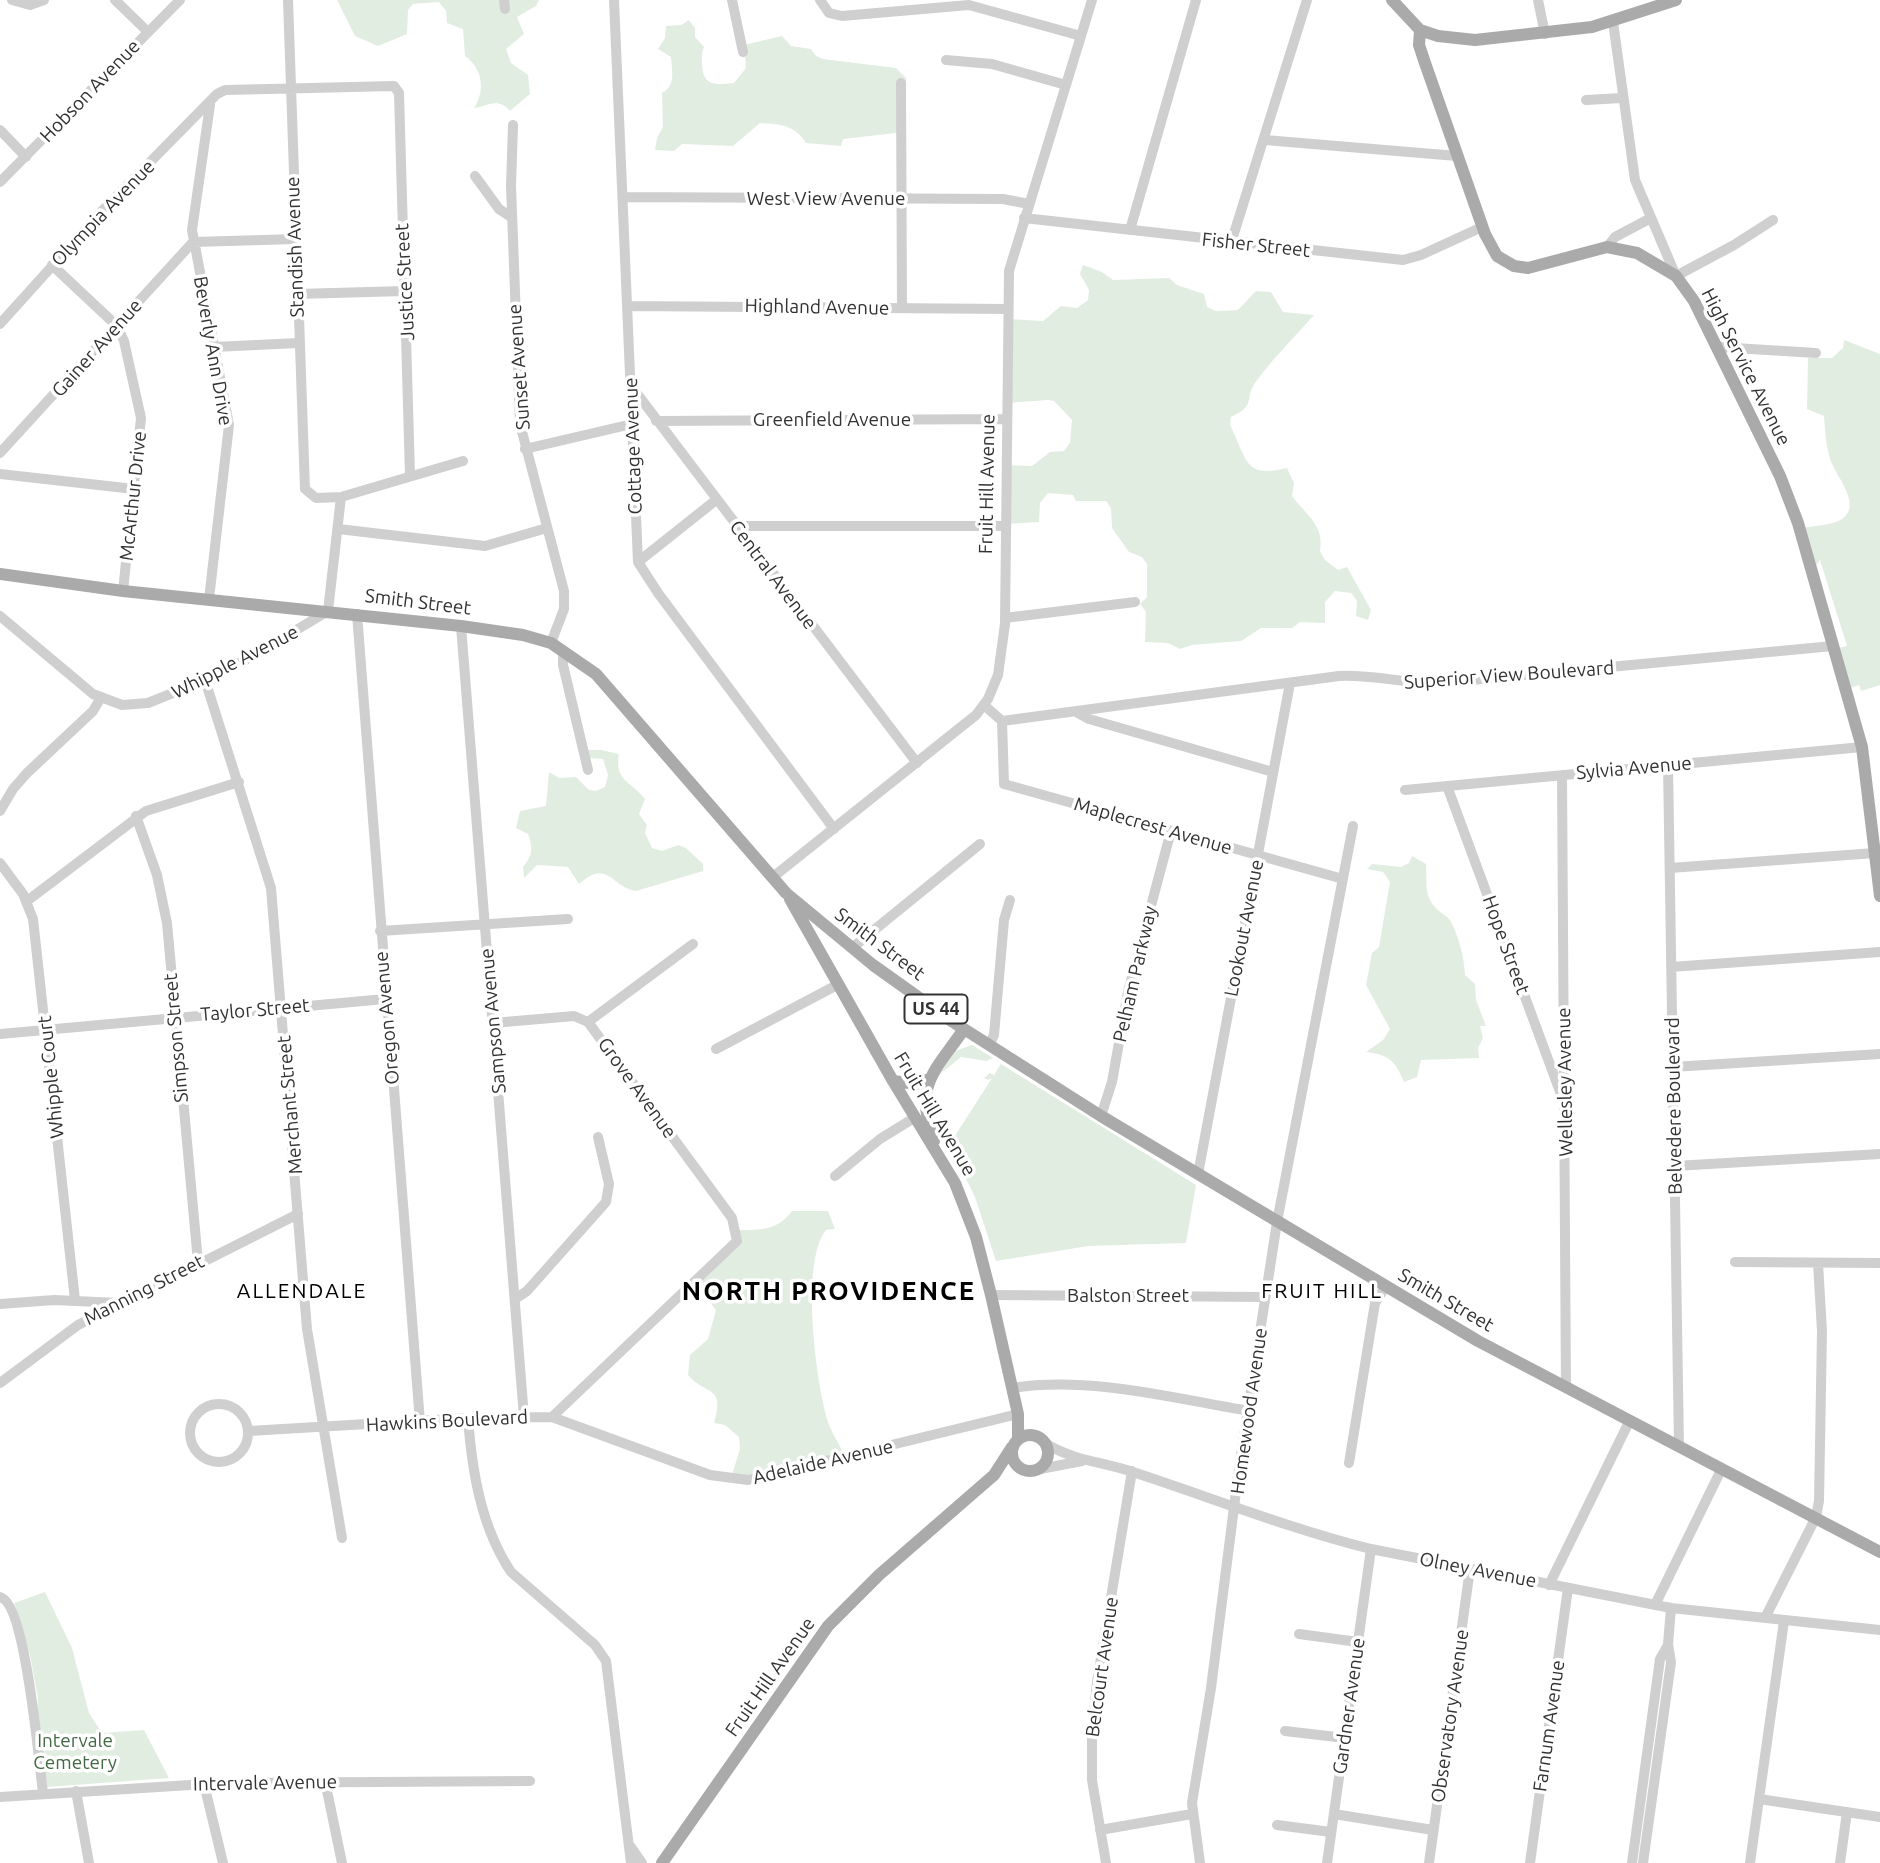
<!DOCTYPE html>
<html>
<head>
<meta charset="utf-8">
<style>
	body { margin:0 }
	canvas { display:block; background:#fff }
</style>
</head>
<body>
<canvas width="1880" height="1863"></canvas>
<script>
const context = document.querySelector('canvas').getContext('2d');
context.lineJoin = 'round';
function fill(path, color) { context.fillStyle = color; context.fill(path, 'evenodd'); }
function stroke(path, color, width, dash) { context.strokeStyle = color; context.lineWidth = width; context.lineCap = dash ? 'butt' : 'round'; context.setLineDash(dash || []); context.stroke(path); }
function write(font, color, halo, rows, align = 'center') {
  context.font = font + ' Ubuntu,sans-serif'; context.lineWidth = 7; context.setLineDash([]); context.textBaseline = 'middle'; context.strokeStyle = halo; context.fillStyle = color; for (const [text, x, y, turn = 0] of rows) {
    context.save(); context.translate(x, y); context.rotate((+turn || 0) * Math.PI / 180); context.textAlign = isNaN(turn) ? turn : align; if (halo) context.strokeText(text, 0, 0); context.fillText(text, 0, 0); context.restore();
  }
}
const green = new Path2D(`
	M337,0H539L536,6L517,17L524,34L506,49L511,63L528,75L530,94L510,111C498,97 489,106 474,108C486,90 482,68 465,56L463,29L447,23L446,11L439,2L413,4L408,10L407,34L378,46L355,36Z
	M689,20L695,28V37L704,47C701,53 702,57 702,64C703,86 714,85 734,83L746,68L744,45L782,36L791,46L811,49L816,56L823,59L896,68L906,78L904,132L843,139L841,146L806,143C795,125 780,124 760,123L733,146L682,144L674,151L655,150L657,138L663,127L662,93C676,86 672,71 671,57L658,49L665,38L666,26L681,25Z
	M1083,265L1102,272L1113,280L1169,278L1177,285L1204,294L1207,307L1216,311L1238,310L1256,291L1271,292L1283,312L1314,315C1294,338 1272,359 1255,383C1244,399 1257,405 1231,417L1230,425C1247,459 1244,479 1287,468L1294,483L1292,496C1305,514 1325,525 1320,551L1325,560L1338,570L1347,567L1371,610L1368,620L1356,616L1357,601L1351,593L1335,591L1325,602V623L1300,622L1292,628H1261L1241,641L1192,645L1180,649L1168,643L1145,642L1146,612L1140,604L1147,597V564L1142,557L1129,552L1112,528L1111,508L1106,501H1076L1073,495L1048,493L1040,503L1039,522L1006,524V465L1032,466L1050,452L1064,451L1070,443L1072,420L1054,401L1048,400L1007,403L1008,319L1043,321L1061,306L1077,308L1088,300L1089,290L1080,274Z
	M1844,340L1880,354V685L1861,691L1859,685L1847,689L1834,649L1847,646L1820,560L1811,573L1799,529C1812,525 1832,526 1842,519C1863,505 1835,475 1830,459C1826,445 1825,431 1824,416L1807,409L1808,358H1832L1843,348Z
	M584,750H601L619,754C614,781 631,781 645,799L639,814L647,825L645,833L652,848L662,851L678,845L686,848L703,864V871L636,891C610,887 609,858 579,884L568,867L537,865L524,878L523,867C533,855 533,848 528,834L516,828L520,811L546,806L549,772L559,778L576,777L589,790L596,791L605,787L608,775L603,759L590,758Z
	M1412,856L1426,864C1427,875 1425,888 1429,898C1435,912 1447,914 1451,922C1459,938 1464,956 1465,975L1475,984L1476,1000L1486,1026H1480L1483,1038L1478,1048L1479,1058L1421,1060L1417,1077L1404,1082C1395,1061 1390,1055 1366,1052L1383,1040L1390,1029L1366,985L1372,953L1379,947L1390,882L1383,872L1367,869L1372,864L1401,867L1409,863Z
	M972,1045L993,1058L986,1061L961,1057L940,1074L955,1051Z
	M1001,1064L1196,1185L1186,1243L1088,1246L996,1261L975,1197L949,1145L992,1078L988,1080L984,1078L990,1073L994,1075Z
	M792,1211H828L835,1229L826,1230C800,1262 816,1382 828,1422C833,1437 842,1445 845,1461L756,1484L730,1481L740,1449L739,1437L725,1425L714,1423C726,1384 704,1395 688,1375L690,1355L708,1339L716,1310L697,1285L735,1247L737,1230C760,1230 777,1231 792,1211Z
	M45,1592L72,1648L89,1713L102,1733L144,1730L169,1778L47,1787L37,1716L38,1698L30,1655L14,1603Z`);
const minor = new Path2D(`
	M12,0L30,5L44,0
	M115,0L147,31
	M288,0L305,489L316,498L341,497L463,461
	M504,0L505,9
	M614,0L638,562L658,593L834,829
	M732,0L743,52
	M820,0L829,13L842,16L969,5L1081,36
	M1538,0L1545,34
	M1613,22L1635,180L1676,276L1734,245L1773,220
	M946,60L992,64L1066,85
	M901,83L902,308
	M1586,100L1622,98
	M513,125L511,186L520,424L564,591V609L551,643
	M0,130L26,157
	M1265,140L1457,156
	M475,176L499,209L511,217
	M0,182L180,0
	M623,197L1003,199L1029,204
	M1024,218L1403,260L1421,255L1482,227
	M1130,230L1196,0
	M1231,243L1307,0
	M1607,247L1615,237L1651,218
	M52,265L117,326L124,341L141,418L123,591
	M297,294L405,291
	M627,306L1008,309
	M0,324L100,213L217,94L225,90L394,86L399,93L410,475
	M214,347L298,343
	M1718,347L1816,353
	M632,387L917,763
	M656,421L1007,419
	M525,449L632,424
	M0,453L193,242L296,239
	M0,474L134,489
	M736,526H1005
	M338,529L485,546L547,528
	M638,562L716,500
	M209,599L229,425L192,230L210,105
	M357,614L420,1422
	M0,616L93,694L122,705L148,703L205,680L253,656L328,611L341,497
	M1005,618L1135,602
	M461,626L524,1417
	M563,650V665L588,770
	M205,680L271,888L307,1329L342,1538
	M984,705L1002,721L1339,676C1372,674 1406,684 1440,683L1833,646
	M1078,713L1089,719L1273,772
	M1002,721L1004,784L1343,879
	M1668,765L1679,1447
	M1562,775L1566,1388
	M1447,786L1562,1097
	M1405,790L1862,747
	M0,811L13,789L27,773L93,711L100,699
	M136,816L157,875L167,923L198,1262
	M0,863L23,894L33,919L75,1300
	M1670,868L1875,853
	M773,877L976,715L988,699L998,675L1005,624L1009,271L1092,0
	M27,901L146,811L239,782
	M380,931L568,919
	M852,948L980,844
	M1671,967L1880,952
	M588,1022L693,944
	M0,1034L385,999
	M989,1045L994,1035L1004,920L1010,900
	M716,1049L837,985
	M1673,1067L1880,1054
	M1101,1116L1112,1082L1128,992L1171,831
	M1675,1166L1880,1154
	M1198,1174L1290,683
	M835,1176L880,1139L914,1118
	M1735,1262L1880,1263
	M991,1295L1265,1297
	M515,1299L527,1291L606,1202L609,1184L598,1137
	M0,1304L54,1300L119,1303
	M0,1383L78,1325L298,1214
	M1012,1388C1090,1376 1172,1398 1249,1411
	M190 1433a29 29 0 1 1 58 0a29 29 0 1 1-58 0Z
	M552,1417L710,1475L748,1480L1018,1414
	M468,1418C472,1471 481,1527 511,1572L595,1645L606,1661L631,1863
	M249,1431L468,1418L552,1417L737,1241L732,1218L588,1022L574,1016L493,1023
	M1045,1443C1073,1461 1105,1462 1136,1473C1215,1499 1291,1529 1371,1549L1671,1608L1880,1630
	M1349,1463L1375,1303L1385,1287
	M1035,1470L1082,1461
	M1549,1585L1629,1422
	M0,1597C26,1603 39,1764 43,1793
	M1655,1605L1721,1470
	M1765,1618L1816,1517L1819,1501L1822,1331L1818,1263
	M1299,1634L1358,1642
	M1285,1731L1345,1738
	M325,1781L342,1863
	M204,1784L223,1863
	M76,1791L89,1863
	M0,1797L222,1783L530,1781
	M1759,1799L1880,1817
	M1334,1814L1433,1830
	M1277,1825L1331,1832
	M1100,1830L1192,1814
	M631,1847L642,1863
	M1106,1863L1092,1780V1733L1097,1682L1132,1471
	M1200,1863L1192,1803L1211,1688L1239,1468L1277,1222L1353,826
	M1327,1863L1371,1549
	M1429,1863L1470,1569
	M1530,1863L1568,1588
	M1632,1863L1660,1659L1668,1645
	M1643,1863L1671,1662L1668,1644L1671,1608
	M1750,1863L1784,1621
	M1840,1863L1847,1812`);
const major = new Path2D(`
	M1392,0L1420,30L1438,36L1475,40L1592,27L1676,0
	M1420,30L1419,45L1425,63L1485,234L1497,256L1514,266L1528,268L1607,247L1637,253L1676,276L1694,301L1780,476L1798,523L1862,747L1880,896
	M0,574L123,591L461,626L523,635L551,643L596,674L786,893L873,965L953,1022L1101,1116L1478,1341L1880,1552
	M790,899L893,1081L955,1183L976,1237L991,1295L1018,1414V1439
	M893,1081L917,1084L929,1079
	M934,1141C914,1084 933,1074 964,1029
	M1012 1453a18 18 0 1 1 36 0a18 18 0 1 1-36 0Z
	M662,1863L828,1626L879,1575L994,1475L1012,1447`);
const shields = [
	[936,1009,63]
];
const shieldNames = [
	["US 44",936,1009]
];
const streetNames = [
	["Hobson Avenue",90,91,-46],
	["West View Avenue",826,199],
	["Olympia Avenue",103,213,-46],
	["Fisher Street",1256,245,6],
	["Standish Avenue",295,247,-92],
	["Justice Street",405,282,-93],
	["Highland Avenue",817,307,1],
	["Gainer Avenue",97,348,-48],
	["Beverly Ann Drive",213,351,80],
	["Sunset Avenue",519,367,-94],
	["High Service Avenue",1746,367,63],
	["Greenfield Avenue",832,420],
	["Cottage Avenue",633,446,-92],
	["Fruit Hill Avenue",987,484,-89],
	["McArthur Drive",133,496,-84],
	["Central Avenue",773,575,53],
	["Smith Street",418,602,7],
	["Whipple Avenue",235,662,-27],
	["Superior View Boulevard",1509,675,-4],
	["Sylvia Avenue",1634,768,-5],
	["Maplecrest Avenue",1153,826,16],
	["Lookout Avenue",1244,928,-79],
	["Smith Street",880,944,37],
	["Hope Street",1506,945,70],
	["Pelham Parkway",1135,974,-77],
	["Taylor Street",255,1010,-5],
	["Oregon Avenue",387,1018,-95],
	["Sampson Avenue",493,1021,-95],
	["Simpson Street",176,1038,-95],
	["Whipple Court",51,1077,-96],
	["Wellesley Avenue",1565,1082,-91],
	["Grove Avenue",637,1088,54],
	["Merchant Street",290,1105,-95],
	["Belvedere Boulevard",1674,1106,-91],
	["Fruit Hill Avenue",935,1114,59],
	["Manning Street",144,1290,-27],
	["Balston Street",1128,1296],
	["Smith Street",1446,1300,30],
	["Homewood Avenue",1249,1411,-82],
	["Hawkins Boulevard",447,1421,-3],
	["Adelaide Avenue",823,1462,-13],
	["Olney Avenue",1478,1570,11],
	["Belcourt Avenue",1102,1667,-82],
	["Fruit Hill Avenue",770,1677,-55],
	["Gardner Avenue",1349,1706,-82],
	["Observatory Avenue",1450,1716,-82],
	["Farnum Avenue",1549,1726,-82],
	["Intervale Avenue",265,1783,-1]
];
const parkNames = [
	["Intervale",75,1741],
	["Cemetery",75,1763]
];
const neighbourhoodNames = [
	["ALLENDALE",302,1291],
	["FRUIT HILL",1322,1291]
];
const districtNames = [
	["NORTH PROVIDENCE",829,1291]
];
fill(green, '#e2ede2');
stroke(minor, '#cfcfcf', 10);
stroke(major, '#aaa', 12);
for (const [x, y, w] of shields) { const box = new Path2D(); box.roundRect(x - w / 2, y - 14.5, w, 29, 5); context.fillStyle = '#fff'; context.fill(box); stroke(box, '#323232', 2); }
write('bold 18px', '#323232', null, shieldNames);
write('19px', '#323232', '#fff', streetNames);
write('19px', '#436a45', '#fff', parkNames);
context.letterSpacing = '2px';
write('21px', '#000', '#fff', neighbourhoodNames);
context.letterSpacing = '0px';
context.letterSpacing = '2px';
write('bold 26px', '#000', '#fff', districtNames);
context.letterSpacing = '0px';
</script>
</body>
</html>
